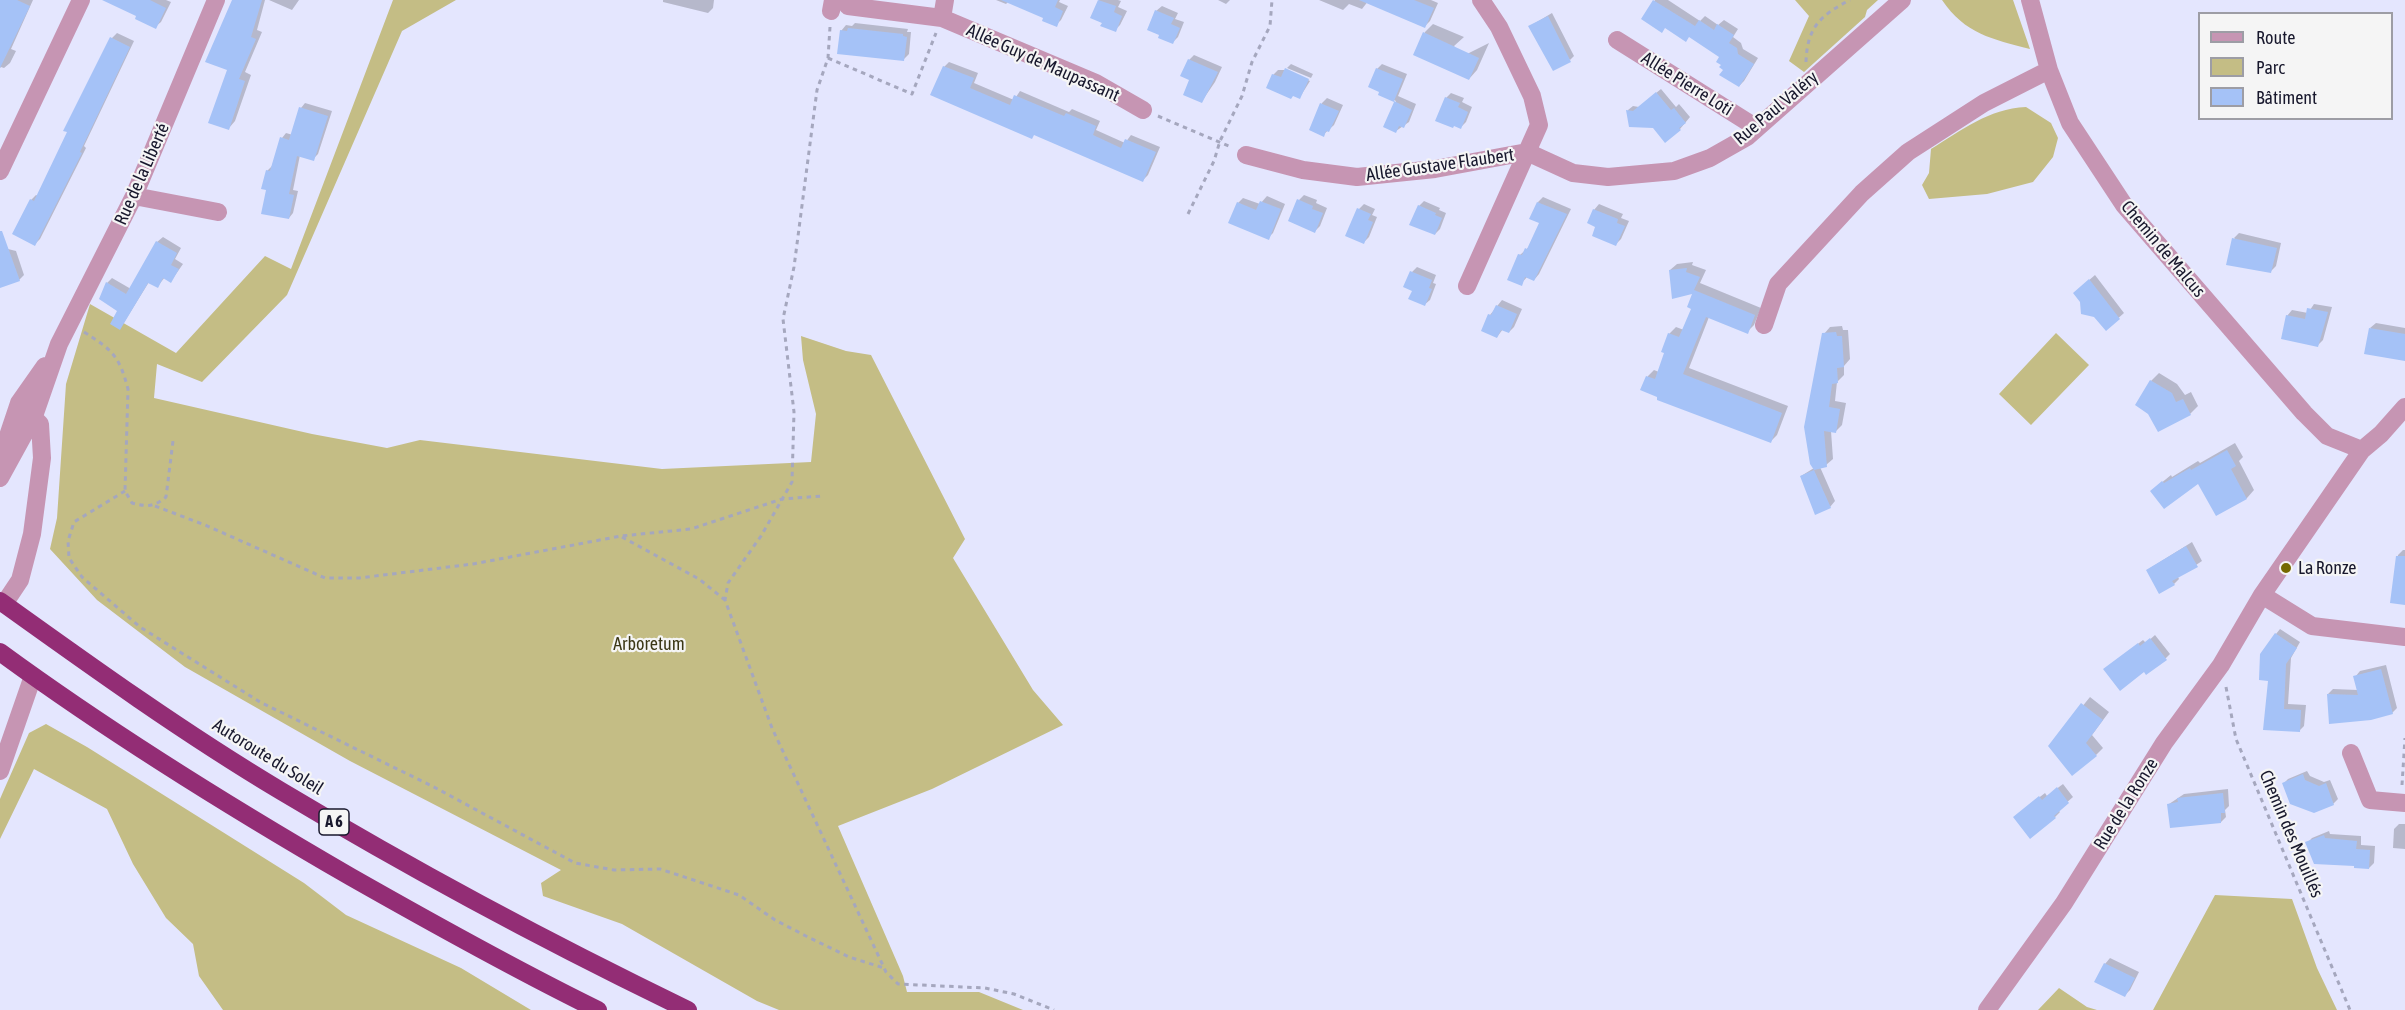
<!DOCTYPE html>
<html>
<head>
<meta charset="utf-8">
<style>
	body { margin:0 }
	#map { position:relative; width:2405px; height:1010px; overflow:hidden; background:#e4e6fe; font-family:"Asap Condensed",sans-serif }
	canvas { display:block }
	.legend { position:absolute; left:2198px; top:12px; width:195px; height:108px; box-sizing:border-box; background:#f5f5f5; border:2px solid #9d9da5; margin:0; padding:8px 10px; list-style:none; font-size:18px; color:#18182d }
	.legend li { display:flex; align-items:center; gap:12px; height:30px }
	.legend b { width:30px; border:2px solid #9d9da5 }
</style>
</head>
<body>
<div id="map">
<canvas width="2405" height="1010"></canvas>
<ul class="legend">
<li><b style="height:8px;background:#c695b3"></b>Route</li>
<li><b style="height:16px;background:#c4bd85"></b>Parc</li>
<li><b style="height:16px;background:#a5c2f7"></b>Bâtiment</li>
</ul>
</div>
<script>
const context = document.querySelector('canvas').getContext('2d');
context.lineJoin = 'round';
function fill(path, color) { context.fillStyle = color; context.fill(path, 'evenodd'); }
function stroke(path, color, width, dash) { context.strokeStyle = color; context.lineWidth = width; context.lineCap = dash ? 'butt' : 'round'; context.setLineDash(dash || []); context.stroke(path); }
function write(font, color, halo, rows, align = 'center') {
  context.font = font + ' "Asap Condensed",sans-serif'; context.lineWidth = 4.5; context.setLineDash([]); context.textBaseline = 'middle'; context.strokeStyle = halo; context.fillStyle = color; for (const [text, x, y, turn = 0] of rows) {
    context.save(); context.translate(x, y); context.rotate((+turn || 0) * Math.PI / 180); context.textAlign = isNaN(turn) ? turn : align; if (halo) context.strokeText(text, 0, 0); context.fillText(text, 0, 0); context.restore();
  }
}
const green = new Path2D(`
	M393,0H456L402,31L287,295L202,382L157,364L154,398L312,434L387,448L420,440L662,469L811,462L816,414L803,360L801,336L846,351L871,355L965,539L953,558L1033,690L1063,725L932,789L838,826L903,976L907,992H979L1023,1010H779L757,1001L622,924L543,896L541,883L561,870L350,761L185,667L97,600L50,549L57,518L66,384L90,304L176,353L265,256L291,269Z
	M1795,0H1878L1867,10L1865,17L1804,72L1789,61L1809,16Z
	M1942,0H2013L2030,49C1992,39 1965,34 1942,0Z
	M2026,107L2051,123L2058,138L2053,157L2033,182L1987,194L1929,199L1922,185L1929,173L1931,149C1962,130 1988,109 2026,107Z
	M2056,333L2089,365L2031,425L1999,394Z
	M46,724L87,747L304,883L346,915L461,968L531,1010H223L199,976L193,944L166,918L133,864L107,809L34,769L0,839V799L3,792L29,733Z
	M2215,895L2292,899L2317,968L2337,1010H2153Z
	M2059,988L2087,1007L2097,1010H2038Z`);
const shadow = new Path2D(`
	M3,0H33L11,49L16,51L10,63L4,68L1,67L0,68V5Z
	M124,0H166L171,2L161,22L155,27L138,16Z
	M233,0H265L257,30L262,32L245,72L251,75L235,121L229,128V69Z
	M269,0H299L292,10Z
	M663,0H714L713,8L708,13L663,2Z
	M996,0H1060L1059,2L1068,6L1061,20L1056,25L1046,18L1008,2L1006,4Z
	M1099,0H1118L1121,1L1118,7L1127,11L1120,25L1115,30L1092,17Z
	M1218,0H1230L1226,4Z
	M1319,0H1369L1362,9L1349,4L1343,10Z
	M1386,0H1431L1438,3L1430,21L1425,26Z
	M1655,0H1668L1700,21L1705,16L1718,25L1724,20L1738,29L1733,37L1741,43L1743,49L1758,58L1744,81L1739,86L1725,69L1721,56L1690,35L1643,19Z
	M1162,6L1178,13L1175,19L1184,22L1178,37L1173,42L1156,11Z
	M1552,13L1574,56L1570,60L1530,26Z
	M855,23L908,29L907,32H911L909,54L904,59L841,31L846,25L852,26Z
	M1433,24L1464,37L1454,46L1461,57L1489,43L1477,70L1469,79L1415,54L1425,32Z
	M117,33L134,41L84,146L86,148L40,239L35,244L31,200L36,195L38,196L112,38Z
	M1194,55L1222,67L1215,82L1202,101L1191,79L1189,60Z
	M949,62L978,73L974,83L1014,100L1020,91L1069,112L1072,109L1100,121L1096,130L1125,143L1131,135L1160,147L1148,175L1143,180L1035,134L932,95L944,67Z
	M1291,64L1313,74L1311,78L1287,68Z
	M1382,64L1407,74L1398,96L1416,104L1409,122L1396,131L1385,126L1396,101L1380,94L1377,69Z
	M1278,70H1286L1310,81L1300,97L1273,75Z
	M1661,89L1676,107L1679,104L1690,117L1680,129L1666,141L1654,126L1630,125L1628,110L1633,106L1639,107Z
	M1451,93L1464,98L1462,102L1472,107L1466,122L1461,127L1446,98Z
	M1327,98L1343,105L1334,125L1323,135L1310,130L1322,103Z
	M305,103L332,111L318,154L313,159L300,155L293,190L298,191L293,213L289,218L268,189L267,171L272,166L282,138L286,133L293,135L301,108Z
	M1304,195L1317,200L1316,203L1327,208L1320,226L1315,231L1299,200Z
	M1267,196L1285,204L1273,233L1268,238L1238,203L1243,198L1260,204Z
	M1543,197L1571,209L1539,274L1534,280L1527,277L1521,284L1520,255L1531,245L1541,222L1538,202Z
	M1424,201L1440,208L1439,210L1446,213L1440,229L1435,234L1419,206Z
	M1364,204L1375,209L1372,215L1377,217L1369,237L1364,242L1359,209Z
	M1599,204L1623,214L1621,218L1629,221L1621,239L1616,244L1597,226L1594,210Z
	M2239,233L2281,243L2276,266L2271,271L2234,238Z
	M163,237L181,248L175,259L183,264L171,281L165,277L158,286L149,282L120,329L119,310L107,283L112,278L131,289L157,242Z
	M8,249L16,251L24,275L19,280L0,286V261Z
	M1693,262L1692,265L1706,270L1700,283L1761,308L1754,325L1747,332L1709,317L1689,368L1788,406L1777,435L1770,442L1642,390L1648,376L1654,370L1659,372L1666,352L1669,334L1676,327L1684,330L1693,308L1694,293L1670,270L1677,264Z
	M1417,267L1436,275L1433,283L1436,284L1430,300L1424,305L1414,290L1412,272Z
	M2095,275L2124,313L2106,329L2080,288Z
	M1502,300L1522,309L1514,327L1509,332L1503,329L1497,337L1490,315Z
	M2314,304L2332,307L2323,340L2318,345L2287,316L2292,310L2308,313Z
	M2376,323L2405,328V358L2370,328Z
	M1842,326L1843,330H1848L1850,359L1844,366V375L1837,382L1835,401L1846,403L1842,425L1835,432L1831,431L1833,459L1826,465L1820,467L1835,501L1830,507L1801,476L1814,468L1824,334L1830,327Z
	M2159,373L2177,384L2185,395L2191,392L2198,406L2190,414L2149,413L2151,381Z
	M2235,443L2243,457L2239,461L2254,490L2247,498L2217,514L2198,482L2160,484L2171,475L2172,477L2198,461L2200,463Z
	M2192,542L2202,561L2178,577L2179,579L2174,584L2147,570Z
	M2403,550H2405V604L2391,602L2398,555Z
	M2280,629L2300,642L2291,658L2288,704L2306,705L2304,726L2299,731L2265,729L2276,634Z
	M2155,635L2170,654L2166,658L2144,670L2110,665L2143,640L2146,643Z
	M2386,665L2397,708L2392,713L2328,694L2333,689L2358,690L2355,677L2360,671Z
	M2090,697L2109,712L2092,735L2103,748L2096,755L2050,746Z
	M2307,771L2310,776L2324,782L2330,780L2338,799L2333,804L2283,784L2288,779Z
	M2063,784L2073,797L2058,810L2060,812L2055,817L2019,813L2045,793L2047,796Z
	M2228,789L2229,806L2225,810L2226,817L2221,822L2169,804L2184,794Z
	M2399,824H2405V849L2393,848L2394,829Z
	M2329,831L2330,834L2361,836V845L2375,846L2374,863L2369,868L2356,864L2307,843L2312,838Z
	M2110,958L2139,972L2130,990L2125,995L2105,964Z`);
const building = new Path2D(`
	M0,0H17L30,6L0,68Z
	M102,0H150L166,8L156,29L135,19L136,16Z
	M232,0H262L251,37L256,39L239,79L245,81L229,130L208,123L227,70L205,62Z
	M1001,0H1058L1055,7L1063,11L1057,27L1042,21L1043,18Z
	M1098,0L1116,6L1114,12L1122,16L1116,32L1100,26L1102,23L1090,18Z
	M1359,0H1414L1434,8L1425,28Z
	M1653,0L1695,26L1699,20L1714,30L1717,24L1734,35L1729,43L1737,48L1738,54L1754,64L1739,87L1719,75L1723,70L1719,67L1721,65L1716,62L1719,57L1689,37L1686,42L1665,28L1662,33L1641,19Z
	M1155,10L1174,18L1171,24L1180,28L1173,44L1158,38L1159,35L1147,30Z
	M1548,16L1571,62L1553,71L1528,26Z
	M848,28L903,34V36L907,37L904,61L837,54L840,30L847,31Z
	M1423,32L1479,58L1469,80L1413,55Z
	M110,37L130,47L80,152L82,153L35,246L12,234L30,199L34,201L67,132L63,131Z
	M1188,59L1218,72L1202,103L1183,95L1189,80L1180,76Z
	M943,66L974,78L970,88L1010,105L1014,95L1064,116L1066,113L1096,126L1093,135L1121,148L1125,139L1156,152L1143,182L1034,135L1032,139L930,95Z
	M1285,68L1309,79L1300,99L1293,96L1291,99L1266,88L1272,74L1281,77Z
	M1376,68L1403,79L1394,101L1412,110L1404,128L1399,126L1396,133L1383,127L1394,102L1378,95L1379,92L1368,87Z
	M1656,92L1671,110L1674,108L1686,123L1679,128L1681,130L1665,143L1653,128L1629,127L1626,110L1633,111Z
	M1445,97L1460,103L1458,107L1468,112L1461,129L1454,126L1453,128L1435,121Z
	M1320,103L1339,111L1329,132L1326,131L1324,137L1309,130Z
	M299,107L328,116L314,161L297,156L289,194L294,195L289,219L261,214L266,190L261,189L266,170L270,171L280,137L289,140Z
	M1297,199L1313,206L1312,209L1323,213L1315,233L1288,221Z
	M1260,201L1281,209L1269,240L1228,223L1237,202L1256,210Z
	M1537,202L1567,214L1534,281L1525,277L1522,286L1507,280L1518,254L1522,255L1525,248L1527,249L1539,223L1529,219Z
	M1418,205L1436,213L1435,215L1442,218L1435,235L1409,225Z
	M1357,208L1371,214L1368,220L1373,222L1364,244L1345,236Z
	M1593,209L1618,219L1617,223L1625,226L1616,246L1592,236L1595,227L1587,223Z
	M0,231H2L20,281L0,288Z
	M2232,238L2277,248L2271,273L2226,265Z
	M156,241L177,253L171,265L179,269L171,283L163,278L158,288L148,283L120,330L110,324L117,311L99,299L106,282L126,294Z
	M1687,268L1686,272L1700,277L1694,290L1755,315L1748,334L1706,317L1683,374L1782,413L1771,443L1657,400V397L1640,390L1646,376L1655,379L1664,353L1661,352L1668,333L1679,337L1691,309L1687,307L1692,294L1672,299L1669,270Z
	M1410,271L1432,280L1429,288L1432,289L1425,306L1408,299L1412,291L1403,287Z
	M2089,279L2120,319L2106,331L2094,317L2081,314L2080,302L2073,293Z
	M1496,305L1517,314L1509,333L1501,330L1497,338L1481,331L1488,314L1491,315Z
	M2307,308L2328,312L2318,347L2281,339L2286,315L2305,319Z
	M2369,328L2405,334V361L2364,354Z
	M1836,332L1837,336H1842L1844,367L1837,368L1838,383L1832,384L1829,407L1840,409L1836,433L1824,431L1827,467L1814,470L1810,464L1804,427L1822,333Z
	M2150,380L2172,393L2176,402L2183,399L2191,415L2158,432L2148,414L2135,405Z
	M2227,450L2236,466L2231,469L2247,499L2216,516L2198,484L2164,509L2150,491L2162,481L2164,483L2190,468L2191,470Z
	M1814,470L1831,508L1815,515L1800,476Z
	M2186,546L2198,567L2172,581L2175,585L2159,594L2146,570Z
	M2396,556H2405V605L2390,603Z
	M2275,633L2297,648L2286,664L2284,709L2301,710L2300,732L2263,730L2268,681L2259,680L2260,654Z
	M2150,638L2167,660L2146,675L2144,672L2120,691L2103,669L2138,643L2140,646Z
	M2381,669L2393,714L2371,720L2329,724L2327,694L2358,695L2353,676Z
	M2081,703L2103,720L2086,743L2097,756L2072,776L2048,746Z
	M2303,774L2305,780L2319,786L2326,783L2334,805L2314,813L2290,804L2282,783Z
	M2057,787L2069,803L2054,816L2056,818L2030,839L2013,817L2039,796L2042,800Z
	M2223,793L2225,813H2221V823L2170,828L2167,804L2178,802L2177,798Z
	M2324,835L2325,838L2357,841L2356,849L2370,850L2369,869L2354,868V866L2314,864L2305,842Z
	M2104,963L2135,978L2125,997L2094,982Z`);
const path = new Path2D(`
	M830,27L828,58L817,90L794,267L783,319L794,412L792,482L761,536L728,583L725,600L772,728L886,972L898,984L985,988L1014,994L1054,1010
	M828,58L912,94L936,33
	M1806,62C1807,27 1821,15 1850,0
	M1158,116L1231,147
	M1188,214L1214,161L1220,141L1242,96L1252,62L1270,26L1272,0
	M84,332C112,350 119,355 128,389L125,491L132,503C147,507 154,507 166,497L173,441
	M125,491L74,522L68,541L69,558L82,577L140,627L260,702L432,786L575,863L614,870L660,869L739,895L775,920L806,936L849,957L884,968
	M155,506L205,525L325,578H359L473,564L621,536L691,529L782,499L823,496
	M622,537L699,579L725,600
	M2226,687L2236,739L2350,1010
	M2402,785L2405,738`);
const minor = new Path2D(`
	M2030,0L2049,70L2070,123L2124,205L2304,413L2327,436L2362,450
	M848,6L942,18L1096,83L1143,110
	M831,11L833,0
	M942,18L945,0
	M1617,40L1757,128
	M1527,152L1573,173L1608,177L1674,171L1710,158L1747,137L1902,0
	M1246,155L1303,170L1357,177L1435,169L1527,152
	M0,171L81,0
	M134,196L218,212
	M1467,286L1539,125L1532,96L1499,27L1481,0
	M1764,325L1778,284L1862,193L1908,152L1984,103L2049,70
	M0,460L19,403L45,366
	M0,478L34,416L59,344L134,196L216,0
	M2262,595L2312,626L2405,637
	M4,604L20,580L32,534L42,458L40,424L19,403
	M2351,753L2370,800L2405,803
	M0,771L33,676
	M1987,1010L2064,903L2164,743L2221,665L2262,595L2362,450L2381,434L2405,407`);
const highway = new Path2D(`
	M0,601C92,667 184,733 281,791C413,870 549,943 688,1010
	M0,652C112,734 230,807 351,877C432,923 514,969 598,1010`);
const markers = [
	[2286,568,6,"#756900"]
];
const shields = [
	[334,822,30]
];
const shieldNames = [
	["A 6",334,822]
];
const streetNames = [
	["Allée Guy de Maupassant",1043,63,24],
	["Allée Pierre Loti",1687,84,32],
	["Rue Paul Valéry",1776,108,-40],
	["Allée Gustave Flaubert",1440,165,-8],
	["Rue de la Liberté",142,174,-66],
	["Chemin de Malcus",2163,249,50],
	["Autoroute du Soleil",268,757,32],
	["Rue de la Ronze",2126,804,-58],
	["Chemin des Mouillés",2291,834,67]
];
const poiNames = [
	["La Ronze",2298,568]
];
const parkNames = [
	["Arboretum",649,644]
];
fill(green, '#c4bd85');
fill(shadow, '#0003');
fill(building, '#a5c2f7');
stroke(path, '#a5a7be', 3, [4.5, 4.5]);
stroke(minor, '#c695b3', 18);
stroke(highway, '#932d75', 18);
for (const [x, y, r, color] of markers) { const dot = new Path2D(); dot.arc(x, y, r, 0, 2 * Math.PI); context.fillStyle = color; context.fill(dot); stroke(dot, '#f5f5f5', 2); }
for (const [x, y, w] of shields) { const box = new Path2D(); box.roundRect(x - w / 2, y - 13, w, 26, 4.5); context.fillStyle = '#f5f5f5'; context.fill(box); stroke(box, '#18182d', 1.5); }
write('bold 16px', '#18182d', null, shieldNames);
write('18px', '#18182d', '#f5f5f5', streetNames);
write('18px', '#18182d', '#f5f5f5', poiNames, 'left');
write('18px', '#3b3715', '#f5f5f5', parkNames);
</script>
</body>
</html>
